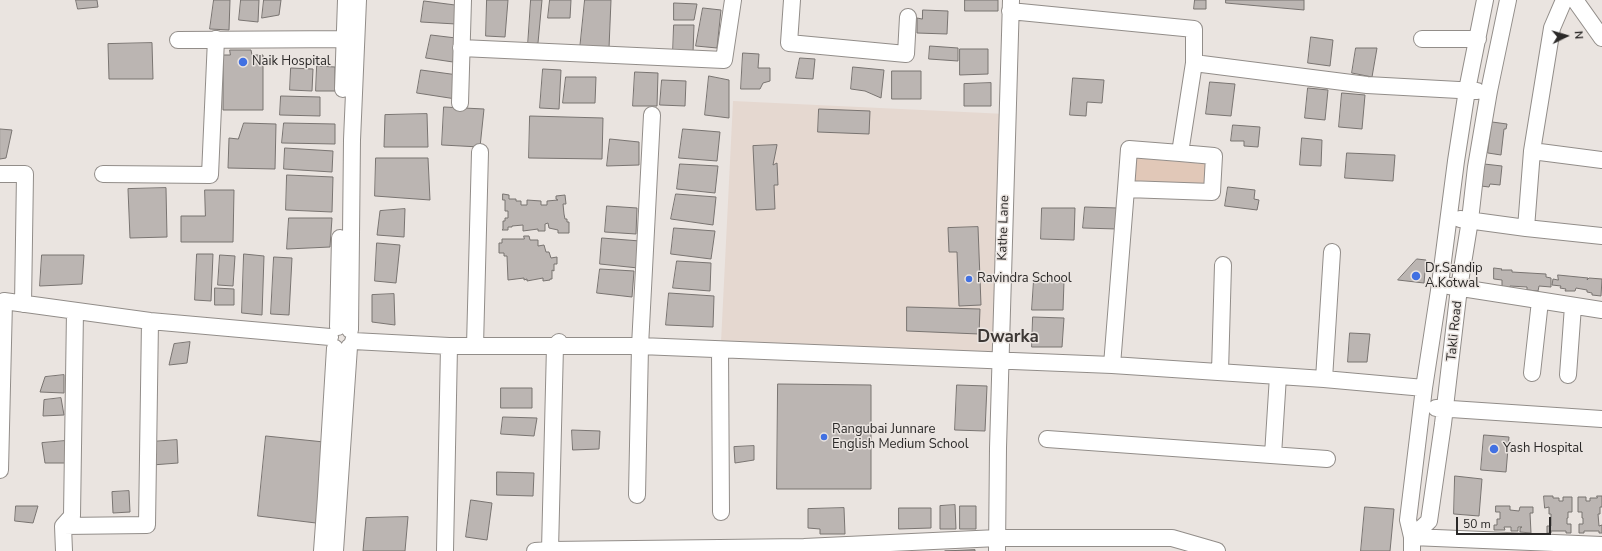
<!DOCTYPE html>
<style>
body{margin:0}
#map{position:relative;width:1602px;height:551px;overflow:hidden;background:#eae4e0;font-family:"Nunito Sans",sans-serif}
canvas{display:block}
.north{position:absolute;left:1546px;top:16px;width:40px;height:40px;-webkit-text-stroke:3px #eae4e0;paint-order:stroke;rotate:85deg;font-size:11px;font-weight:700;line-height:16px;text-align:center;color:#2b2928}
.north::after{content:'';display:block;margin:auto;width:14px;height:18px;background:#2b2928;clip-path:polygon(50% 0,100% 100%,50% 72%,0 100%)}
.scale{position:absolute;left:1456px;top:517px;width:95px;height:18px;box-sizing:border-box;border:2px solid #2b2928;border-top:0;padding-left:5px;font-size:12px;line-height:14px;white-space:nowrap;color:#2b2928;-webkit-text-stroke:3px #eae4e0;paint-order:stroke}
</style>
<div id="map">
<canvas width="1602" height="551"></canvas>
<div class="north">N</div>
<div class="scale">50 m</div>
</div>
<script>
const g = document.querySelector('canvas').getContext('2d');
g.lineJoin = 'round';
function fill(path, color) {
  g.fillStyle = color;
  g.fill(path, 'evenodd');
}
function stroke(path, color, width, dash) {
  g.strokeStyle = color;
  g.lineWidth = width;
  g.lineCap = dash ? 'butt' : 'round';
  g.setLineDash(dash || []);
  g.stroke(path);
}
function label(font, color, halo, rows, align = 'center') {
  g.font = font + ' "Nunito Sans",sans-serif';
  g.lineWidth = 3;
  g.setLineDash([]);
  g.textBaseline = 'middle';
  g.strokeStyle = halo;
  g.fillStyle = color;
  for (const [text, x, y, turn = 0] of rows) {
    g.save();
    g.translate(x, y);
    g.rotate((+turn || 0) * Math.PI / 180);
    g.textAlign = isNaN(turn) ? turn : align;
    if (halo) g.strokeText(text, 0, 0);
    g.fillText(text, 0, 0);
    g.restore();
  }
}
fill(new Path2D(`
 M733 101 1006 114 994 355 721 342Z`), '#e5d8d0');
fill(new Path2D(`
 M1136 158 1206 164 1205 186 1133 183Z`), '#e1c8b8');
const building = new Path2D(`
 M76 0H97L98 7 78 9Z
 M214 0H230L229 30 210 29Z
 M241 0H259L258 22 239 20Z
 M264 0H281L279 15 262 18Z
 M487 0H508L505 37 486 36Z
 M531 0H542L538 43 528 45Z
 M550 0H571L570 18H548Z
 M585 0H611L609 48 580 49Z
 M965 0H998V11H965Z
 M1195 0H1206V9H1194Z
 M1226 0H1304V10L1226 3Z
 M424 1 455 5 456 24 421 22Z
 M674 3 697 4 694 20H674Z
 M703 8 721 10 717 48 696 46Z
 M923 10 948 11 947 34 917 33V18L922 19Z
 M674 25H694L693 53H673Z
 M431 35 456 38 453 62 426 58Z
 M1311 37 1333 40 1330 66 1308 63Z
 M152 43 153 79H109L108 44Z
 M930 46 958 48V61L929 59Z
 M1356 48H1377L1372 77 1352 73Z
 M960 49H988V74L960 75Z
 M230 50H251L252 55H263V110H223V55H230Z
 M743 53 759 54 758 68H770V81L763 83 760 89H741Z
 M800 58 815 59 813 79 796 78Z
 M317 66 335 67V91H316Z
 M853 67 884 70 881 98 865 91 851 89Z
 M291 68 313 69 312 91 290 90Z
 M543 69 561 70 559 109 540 108Z
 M421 70 458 75 456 99 417 93Z
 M892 71H921V99H892Z
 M635 72 658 73 657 106H633Z
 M709 76 729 80V118L705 115Z
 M566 77H596L595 103H563Z
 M1073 78 1104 80 1102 103 1087 102 1086 116 1070 115Z
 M662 80 686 81 685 106 660 105Z
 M1210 82 1235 84 1231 116 1206 114Z
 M991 83V106H964V84Z
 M1308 88 1328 90 1325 120 1305 118Z
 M1342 93 1365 95 1362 129 1339 127Z
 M281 96 320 97V116L280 115Z
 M444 107 484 109 480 147 442 145Z
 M819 109 870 111 869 134 818 132Z
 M427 114 428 147H384L385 115Z
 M530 116 603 118 602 159 529 158Z
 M1492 122 1507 124 1506 129H1504L1501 155 1488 153Z
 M244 123 276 124 275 169 228 168 229 138 238 139Z
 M284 123 335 124V144L282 143Z
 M1233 125 1260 127 1258 147 1244 146V141H1231Z
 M0 129 12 130 6 158 0 159Z
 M683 129 720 132 717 161 679 158Z
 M1302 138 1322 140 1321 166 1300 165Z
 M610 139 639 142V165L607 166Z
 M777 145 773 165 777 163 778 185H774L775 209 756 210 753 146Z
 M285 148 333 151 332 172 284 169Z
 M1347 153 1395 155 1393 181 1345 178Z
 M376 158H428L430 200 375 196Z
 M680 164 718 166 715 193 677 189Z
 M1484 164 1502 166 1500 185 1490 184 1489 187 1481 186Z
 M287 175 333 177 332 212 286 210Z
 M1228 187 1255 190 1254 199 1259 200 1257 210 1225 206Z
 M166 188 167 237 130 238 128 189Z
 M205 190H234L233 242H181V216H205Z
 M503 194 509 195V199H516V201H521V205H527V200L541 201V205H547V201L558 200 556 199V196L565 195 566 204H563L564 214 565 219H567V222H569V233H558V230L549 228 548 223 545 224V231H538V229L523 231V225L512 226V227H508V230H502L503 229V221H505V218H508V211H505V200H503Z
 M676 194 716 197 713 225 671 219Z
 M607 206 637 208 636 234 605 232Z
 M1085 207 1118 208 1117 229 1083 228Z
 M1042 208H1075L1074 240 1041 239Z
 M405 209 404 237 377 235 380 211Z
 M289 218H332L330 247 287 249Z
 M978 227 981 305 959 306 957 252H949L948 228Z
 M674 228 715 231 711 259 671 254Z
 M524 236H529L530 240H538V246L544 245 546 252H549L551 258 557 257V264H554V271L552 270V279H550V280L543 281V278L527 281V279L524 280V278L508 280 507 256H504V253H499V243H502V239H524Z
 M602 238 640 241 638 268 600 264Z
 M377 243 400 245 396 283 375 281Z
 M197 254H213L211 301 195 300Z
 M244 254 264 256 262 315 242 313Z
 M42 255H84L82 284 40 286Z
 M220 255 235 256 233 286 218 285Z
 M274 257 292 258 289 315 271 314Z
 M1417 259 1426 260 1424 283 1398 280Z
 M677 261 711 263 710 291 673 288Z
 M1494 268 1502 269 1501 270H1512V272L1546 274V277L1551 278V287L1539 286 1538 291 1527 290V287L1510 286V289L1502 288V280L1494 279Z
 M600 269 634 271 632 297 597 293Z
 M1558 275 1588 278 1587 280 1589 278 1602 279 1601 296 1592 295V293L1587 292V290L1576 288 1575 291H1565L1566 289 1560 288 1561 286 1552 285 1553 279 1558 280Z
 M1034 280 1064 281 1063 310H1032Z
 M215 288 234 289V305H215Z
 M669 293 714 296 713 327 666 325Z
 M394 294 395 325 372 322V295Z
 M907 307 980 309 979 334 907 331Z
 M1033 317 1064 318 1062 347H1032Z
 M1350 333 1370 334 1367 362H1348Z
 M190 342 187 363 169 365 174 344Z
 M64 375V393L40 392 45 377Z
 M778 384 871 385V489H777Z
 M957 385 987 386 985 431 955 430Z
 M501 388H532V408H501Z
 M61 398 64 415 43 416 44 400Z
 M503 417 537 418 534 436 501 434Z
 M572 430 600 431 599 449 573 450Z
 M1484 435 1509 437 1506 472 1481 470Z
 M266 436 324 442 316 523 258 516Z
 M177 440 178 463 152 465 151 442Z
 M65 441 67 463H45L42 443Z
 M754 446V460L735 463 734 447Z
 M497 472 534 473 533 496 497 495Z
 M1455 476 1482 479 1479 516 1454 514Z
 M129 491 130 512 113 513 112 492Z
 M1544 496H1553V498H1559V501H1563V497H1572V512H1568V518H1567V524H1571V533H1566V531H1551V533H1547V526H1551V514H1549V507L1545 508Z
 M1597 496H1602V507H1600V514H1598L1599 526 1602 525V533H1599V531H1584V533H1579V524H1583V518H1582V512H1578V497H1586V501H1590V498H1597Z
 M471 500 492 503 487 540 466 537Z
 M955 505 956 529H940V506Z
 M16 506H38L33 523 15 521Z
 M960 506H976V529H960Z
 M1496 506H1510V510L1519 511 1520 507H1533V513H1530L1531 533 1520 532V528L1522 527H1518V531H1511V527H1504L1505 530H1494V525H1497V519H1500V512H1496Z
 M1365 507 1394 509 1390 551H1361Z
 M844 508 845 534H820V529L808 528V509Z
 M899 508H931V528L899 529Z
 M408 517 405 551H363L366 518Z
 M975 550V551H945Z`);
fill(building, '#bbb5b2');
stroke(building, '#797471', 1);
const minor = new Path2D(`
 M792 0 789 43 906 54 908 17
 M1564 0 1552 28 1532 151 1602 160
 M1575 0 1602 38
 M1010 11 1194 29V63L1367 85 1477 91
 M1422 39H1478
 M178 40 354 39
 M461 48 724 60 733 0
 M343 89 346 0
 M460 103 463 0
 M1180 153 1129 149 1126 189 1212 192 1214 156 1180 153 1194 63
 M0 174H25L23 304
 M103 174 210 175 216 39
 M1126 189 1112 365 1324 379 1424 388
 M1460 219 1526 228 1602 236
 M1526 228 1532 151
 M1449 286 1602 310
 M338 327 340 238
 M350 330 352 140 358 0
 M353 341 449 346H640L652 115
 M559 342 555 346 550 550 804 547 998 538H1172L1217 551
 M475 346 480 152
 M720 350 721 512
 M1220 372 1223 265
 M1532 373 1540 301
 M1568 375 1573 306
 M1324 379 1332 252
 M1436 408 1602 419
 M1047 439 1327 459
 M1273 455 1278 376
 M0 470 4 301 150 321 330 337
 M637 495 640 346 1112 365
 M63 526 147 525 150 321
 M1412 537 1429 521 1443 424 1459 288 1470 220 1476 167 1489 91 1508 0
 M1412 537 1602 545
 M64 551 63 526 72 516 75 311
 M322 551 326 496 335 348
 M335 551 349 347
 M445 551 449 346
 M535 551 550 550
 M997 551 998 448 1011 0
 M1412 551V537L1408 520 1424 388 1440 284 1456 161 1467 90 1485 0`);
stroke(minor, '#928d89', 18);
stroke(minor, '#fff', 16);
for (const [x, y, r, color] of [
 [243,62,5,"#4271e2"],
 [1416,276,5,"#4271e2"],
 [969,279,4,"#4271e2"],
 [824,437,4,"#4271e2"],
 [1494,449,5,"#4271e2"]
]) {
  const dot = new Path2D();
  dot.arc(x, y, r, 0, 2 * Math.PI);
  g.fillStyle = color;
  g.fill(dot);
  stroke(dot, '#eae4e0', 1.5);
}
label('13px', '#2b2928', '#eae4e0', [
 ["Naik Hospital",252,62],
 ["Dr.Sandip",1425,269],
 ["A.Kotwal",1425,284],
 ["Ravindra School",977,279],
 ["Rangubai Junnare",832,430],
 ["English Medium School",832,445],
 ["Yash Hospital",1503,449]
], 'left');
label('13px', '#2b2928', '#eae4e0', [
 ["Kathe Lane",1004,228,-88],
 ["Takli Road",1455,331,-84]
]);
label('bold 17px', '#3d3835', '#eae4e0', [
 ["Dwarka",1008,338]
]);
</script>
